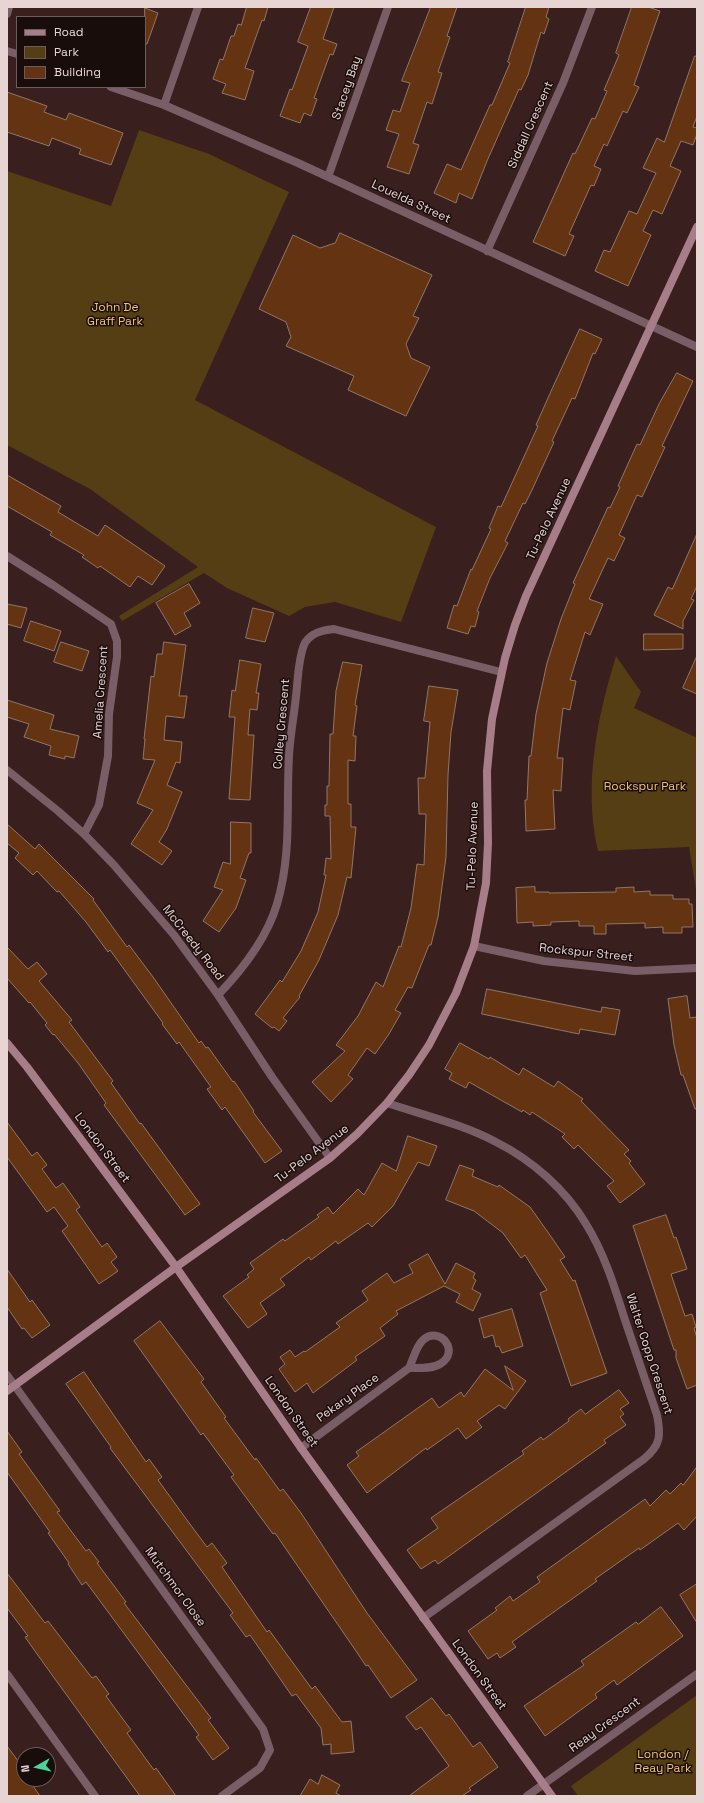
<!DOCTYPE html>
<style>
body{margin:0}
#map{position:relative;width:704px;height:1803px;overflow:hidden;background:#391f1d;font-family:"Space Grotesk",sans-serif}
canvas{display:block}
.frame{position:absolute;inset:0;border:8px solid #e7d5d3;pointer-events:none}
.legend{position:absolute;left:16px;top:16px;width:130px;height:72px;box-sizing:border-box;background:#190d0c;border:1px solid #6b5d5c;margin:0;padding:5px 7px;list-style:none;font-size:12px;color:#e7d5d3}
.legend li{display:flex;align-items:center;gap:8px;height:20px}
.legend b{width:20px;border:1px solid #6b5d5c}
.north{position:absolute;left:16px;top:1747px;width:40px;height:40px;box-sizing:border-box;background:#190d0c;border:1px solid #6b5d5c;border-radius:50%;rotate:262deg;font-size:11px;font-weight:700;line-height:16px;text-align:center;color:#e7d5d3}
.north::after{content:'';display:block;margin:auto;width:14px;height:18px;background:#4ad49c;clip-path:polygon(50% 0,100% 100%,50% 72%,0 100%)}
</style>
<div id="map">
<canvas width="704" height="1803"></canvas>
<div class="frame"></div>
<ul class="legend">
<li><b style="height:5px;background:#a77d8a"></b>Road</li>
<li><b style="height:11px;background:#553e13"></b>Park</li>
<li><b style="height:11px;background:#643412"></b>Building</li>
</ul>
<div class="north">N</div>
</div>
<script>
const g = document.querySelector('canvas').getContext('2d');
g.lineJoin = 'round';
function fill(path, color) {
  g.fillStyle = color;
  g.fill(path, 'evenodd');
}
function stroke(path, color, width, dash) {
  g.strokeStyle = color;
  g.lineWidth = width;
  g.lineCap = dash ? 'butt' : 'round';
  g.setLineDash(dash || []);
  g.stroke(path);
}
function label(font, color, halo, rows, align = 'center') {
  g.font = font + ' "Space Grotesk",sans-serif';
  g.lineWidth = 3;
  g.setLineDash([]);
  g.textBaseline = 'middle';
  g.strokeStyle = halo;
  g.fillStyle = color;
  for (const [text, x, y, turn = 0] of rows) {
    g.save();
    g.translate(x, y);
    g.rotate((+turn || 0) * Math.PI / 180);
    g.textAlign = isNaN(turn) ? turn : align;
    if (halo) g.strokeText(text, 0, 0);
    g.fillText(text, 0, 0);
    g.restore();
  }
}
fill(new Path2D(`
 M139 130 209 154 289 192 195 400 436 527 401 622 335 602 305 607 289 616 227 588 204 573 122 621 119 616 198 567 90 489 7 445V171L111 206Z
 M616 656 641 692 634 708 697 738V896L689 847 598 851C583 786 597 718 616 656Z
 M697 1695V1796H578L571 1786Z`), '#553e13');
const building = new Path2D(`
 M247 7H268L264 21 262 20 245 68 254 71 245 100 222 93 226 84 213 79 220 59 223 60 231 36H234L238 24 241 25Z
 M311 7H334L323 39 337 44 333 55 330 54 314 98 317 99 311 116 304 113 300 123 280 116 290 89 292 90 308 46 298 42Z
 M431 7H457L447 36 450 37 438 72 442 73 432 104 427 102 413 143 419 145 409 174 387 167 399 134 386 130 393 110 400 112 410 83 402 81Z
 M526 7H549L546 17 549 19 544 34 541 32 528 75 521 90 519 89 487 161 472 199 459 193 456 203 434 193 447 164 461 170 490 105H492L510 63 508 62Z
 M632 7H648L660 11 634 85 639 87 627 113 623 111 607 146 604 144 594 166 601 169 594 186 591 185 569 234 574 236 565 256 533 242 573 153 575 154 592 118 595 119 607 91 604 90 619 55 616 53Z
 M145 8 158 13 147 44H145Z
 M695 56H697V116L693 127 697 128V134L693 145 681 141 670 166 681 171 662 214 653 210 643 231 651 235 628 286 595 271 604 250 610 252 629 211 637 214 656 173 643 168 657 138 664 142Z
 M7 92 47 106 44 112 66 120 69 113 123 133 111 165 79 154 81 149 52 138 49 146 7 132Z
 M340 233 432 275 413 316 419 318 406 344 411 358 430 367 406 416 348 390 354 376 286 346 291 337 286 322 259 309 293 235 320 248 335 243Z
 M580 329 602 339 595 354 593 353 575 399 572 398 552 441 554 442 532 490 525 504 523 503 505 541 508 543 490 578 477 611 479 612 475 627 471 626 468 634 447 628 454 605 457 606 471 569 472 570 491 529 489 528 498 506 501 507 538 426 536 425 552 389Z
 M677 373 693 381 662 446 665 447 642 497 637 495 619 535 625 538 614 561 608 558 589 599 603 604 590 635 585 632 570 680 576 681 570 710 563 708 557 758H563L561 791 553 790 555 829 526 831 525 800H527L529 756H531L536 714 547 663 561 619 575 584 573 583 608 507 610 508 620 487 618 486 637 444 640 445 659 404Z
 M7 475 61 506 58 512 98 536 105 525 165 566 152 585 138 576 130 587 100 566 98 568 82 557 84 555 50 535 52 532 7 506Z
 M697 534V586L691 599 694 600 683 621V629L654 615 668 587 672 589Z
 M189 584 200 603 184 613 191 626 175 635 156 603Z
 M7 604 27 608 21 628 7 624Z
 M253 608 274 613 265 642 246 638Z
 M31 621 61 631 54 651 24 641Z
 M644 634H683V649L644 650Z
 M61 642 89 651 82 671 54 662Z
 M164 642 186 645 179 696H187L184 718 166 716 164 740 182 742 180 763 176 762 167 785 182 792 167 829 159 842 172 851 162 865 131 844 153 810 137 803 155 760 143 759 145 739H144L151 676 154 677 157 654H162Z
 M697 656V694L683 688Z
 M240 660 261 664 256 693H259L257 710 250 709 248 735H254L250 800 229 799 235 717H229L232 690 235 691Z
 M343 662 362 665 355 705 357 706 353 736H356L355 761 348 760V804H351V827H356L351 878 347 877 338 915 319 960 299 996 300 997 283 1018 287 1021 279 1031 274 1027 272 1028 255 1014 280 980 282 982 301 951 318 912 326 875H324L326 858 331 859 330 816H325V805H327V786H329L330 734H333L336 691Z
 M429 686 458 690 451 732 448 775 446 857 438 917 431 945H429L412 988 408 987 395 1010 401 1013 389 1034 375 1054 367 1048 348 1075 353 1079 331 1102 312 1082 345 1051 336 1045 358 1016 376 982 383 987 399 946 401 947 411 908 417 864 424 865 426 814H419L418 778H425L430 722 424 721Z
 M7 700 54 715 50 729 79 736 74 758 65 756V759L49 755 51 746 24 737 29 724 7 717Z
 M231 822 251 823V853H249L240 878 246 880 236 908 219 932 203 921 223 890 214 887 223 862 230 864Z
 M7 824 35 849 39 844 94 899 93 900 127 947 129 945 153 977 199 1043 201 1041 206 1048 208 1047 233 1082 234 1081 254 1111 253 1112 282 1151 265 1163 225 1107 222 1110 207 1089 211 1087 179 1042 177 1044 162 1024 163 1023 110 950 108 952 86 922 59 891 57 892 37 871 33 875 15 858 19 853 7 843Z
 M535 887V892H549V893L616 892V888L634 887V892L650 891V895H673V899H689V904H692L693 927H682V933H663V927L645 928V923L606 924V934H594V926H579V921L551 922V925L533 926V922L517 923 516 888Z
 M7 947 28 969 37 962 47 974 39 981 72 1020 69 1022 113 1081 111 1083 140 1124 141 1123 200 1204 185 1215 104 1105 106 1103 78 1063 54 1034 53 1035 45 1025 47 1023 30 1002 29 1003 7 978Z
 M487 989 601 1012 602 1007 620 1010 615 1035 580 1029 579 1034 482 1014Z
 M687 996 690 1018 697 1017V1109H695L683 1075H681L674 1045 668 999Z
 M460 1043 489 1059 490 1057 519 1075 523 1068 554 1087 558 1081 583 1099 581 1101 629 1150 624 1154 631 1161 629 1163 645 1184 620 1203 607 1186 614 1181 578 1145 574 1149 562 1137 565 1134 532 1112 530 1115 523 1110 522 1112 469 1082 466 1088 449 1079 452 1073 445 1069Z
 M7 1122 32 1156 37 1152 47 1165 42 1169 56 1188 63 1183 80 1207 76 1210 102 1247 107 1243 117 1257 111 1262 118 1271 99 1284 62 1231 68 1226 54 1207 47 1212 7 1157Z
 M408 1136 437 1146 429 1166 418 1162 393 1206 372 1227 368 1223 338 1244 336 1241 311 1260 309 1257 280 1279 285 1285 260 1303 267 1314 248 1328 223 1296 249 1277 247 1275 254 1269 250 1263 283 1239 285 1241 319 1217 317 1215 328 1207 333 1214 358 1189 364 1195 382 1163 396 1171Z
 M460 1165 474 1170 472 1176 498 1187 499 1185 530 1207 552 1238 565 1257 560 1260 573 1281 575 1280 607 1373 571 1386 540 1293 547 1290 525 1255 521 1258 503 1233 474 1211 446 1200Z
 M666 1215 674 1238 676 1237 687 1269 671 1274 685 1316 692 1314 696 1327 694 1328 697 1338V1385L687 1389 676 1358V1350H674L633 1226Z
 M428 1254 445 1284 456 1263 475 1273 473 1278 476 1280 472 1289 481 1294 473 1311 456 1302 460 1294 444 1286 396 1311 398 1314 380 1328 385 1336 355 1357 357 1360 313 1393 307 1383 295 1392 279 1369 285 1364 280 1357 290 1350 295 1357 304 1351 305 1352 340 1327 336 1323 368 1300 362 1291 387 1273 394 1283 413 1273 409 1265Z
 M7 1269 30 1302 32 1300 50 1325 32 1338 24 1328 22 1329 7 1307Z
 M512 1309 523 1346 502 1353 499 1346 496 1347 493 1335 484 1338 479 1319Z
 M160 1321 204 1379 201 1382 226 1417 224 1418 255 1460 256 1458 280 1491 283 1489 301 1513 367 1613 417 1680 391 1698 368 1665 366 1666 358 1654 275 1533 273 1534 231 1477 234 1475 203 1433 201 1435 134 1341Z
 M505 1366 526 1381 505 1409 499 1405 477 1421 482 1427 466 1439 458 1428 427 1450 426 1448 367 1493 347 1465 359 1456 356 1452 432 1398 439 1408 461 1392 464 1397 485 1369 513 1390Z
 M84 1372 146 1462 149 1459 162 1477 158 1480 184 1516 207 1547 212 1543 227 1563 222 1567 267 1632 269 1630 312 1689 315 1686 342 1722 351 1721 354 1752 331 1754V1744L323 1745 321 1728 296 1694 292 1696 250 1635 246 1637 230 1615 233 1613 110 1448 111 1447 66 1384Z
 M619 1390 629 1403 620 1409 624 1414 620 1417 626 1425 604 1440 606 1443 438 1564 435 1560 421 1569 407 1550 438 1528 431 1518 524 1454 522 1451 541 1437 543 1440 569 1421 568 1419 581 1409 585 1414Z
 M7 1431 22 1452 19 1454 60 1511 57 1512 86 1551 89 1549 99 1562 97 1563 126 1602 124 1603 211 1718 208 1720 229 1748 213 1760 196 1737 199 1735 86 1582 82 1585 68 1564 69 1563 48 1533 50 1532 7 1472Z
 M697 1467V1516L684 1530 678 1523 640 1550 639 1548 595 1579 597 1581 512 1642 516 1647 500 1658 497 1653 488 1659 468 1631 497 1610 495 1608 510 1596 513 1601 540 1582 537 1577 645 1499 650 1506 666 1490 670 1494 681 1483 683 1485Z
 M7 1573 45 1623 48 1621 92 1678 96 1676 109 1694 106 1696 131 1730 127 1733 154 1770 156 1768 176 1796H140L47 1668 25 1637 28 1636 7 1608Z
 M697 1584V1623L680 1595Z
 M661 1607 683 1636 617 1685 614 1680 595 1694 597 1698 545 1736 524 1706 584 1665 581 1661 612 1639 636 1622 638 1624Z
 M432 1698 446 1716 449 1714 473 1747 480 1742 498 1767 469 1788 471 1790 462 1796H409L449 1766 421 1727 416 1730 406 1717Z
 M7 1746 24 1769V1779H43L33 1786 40 1796H7Z
 M322 1775 340 1785 336 1793 341 1796H300L310 1779 318 1784Z`);
fill(building, '#643412');
stroke(building, '#917666', 1);
stroke(new Path2D(`
 M7 14 9 7
 M7 51 17 54
 M111 87 164 105 298 163 697 347
 M164 105 198 7
 M328 177 388 7
 M487 251 563 83 592 7
 M7 556 53 585 111 624 117 641V657L109 714 108 756 99 805 84 834
 M7 770 58 811 84 834 113 864 174 935 218 995 272 1077 330 1158
 M474 946 544 961 635 971 697 968
 M218 995C242 970 267 938 277 904 292 853 286 808 289 756 290 736 294 716 296 696 298 680 298 660 304 645 309 633 323 630 334 629L501 672
 M387 1103C423 1115 462 1124 496 1142 532 1160 566 1190 586 1224 604 1253 614 1285 624 1317 635 1349 646 1382 657 1415 661 1435 661 1445 644 1459L423 1618
 M7 1375 263 1729 270 1750 260 1768 222 1796
 M301 1448 409 1368C419 1368 432 1369 440 1364 461 1352 440 1325 423 1340 416 1346 413 1360 409 1368
 M7 1674 95 1796
 M527 1796 697 1674`), '#795e67', 8);
stroke(new Path2D(`
 M7 1043 27 1067 176 1267 301 1448 552 1796
 M7 1391 176 1267 330 1158 357 1134 387 1103 409 1075 429 1045 456 993 474 946 486 883 488 843 487 771 492 719 505 658 515 625 526 596 697 227`), '#a77d8a', 8);
label('12px', '#e7d5d3', '#190d0c', [
 ["Stacey Bay",347,88,-71],
 ["Siddall Crescent",531,125,-66],
 ["Louelda Street",411,202,25],
 ["Tu-Pelo Avenue",549,519,-65],
 ["Amelia Crescent",101,692,-86],
 ["Colley Crescent",282,724,-85],
 ["Tu-Pelo Avenue",473,846,-88],
 ["McCreedy Road",193,943,52],
 ["Rockspur Street",586,953,6],
 ["London Street",102,1148,53],
 ["Tu-Pelo Avenue",312,1154,-37],
 ["Walter Copp Crescent",649,1354,72],
 ["Pekary Place",348,1398,-36],
 ["London Street",291,1412,55],
 ["Mutchmor Close",175,1587,54],
 ["London Street",479,1675,54],
 ["Reay Crescent",605,1725,-36]
]);
label('12px', '#f2c373', '#190d0c', [
 ["John De",115,308],
 ["Graff Park",115,322],
 ["Rockspur Park",645,787],
 ["London /",663,1755],
 ["Reay Park",663,1769]
]);
</script>
